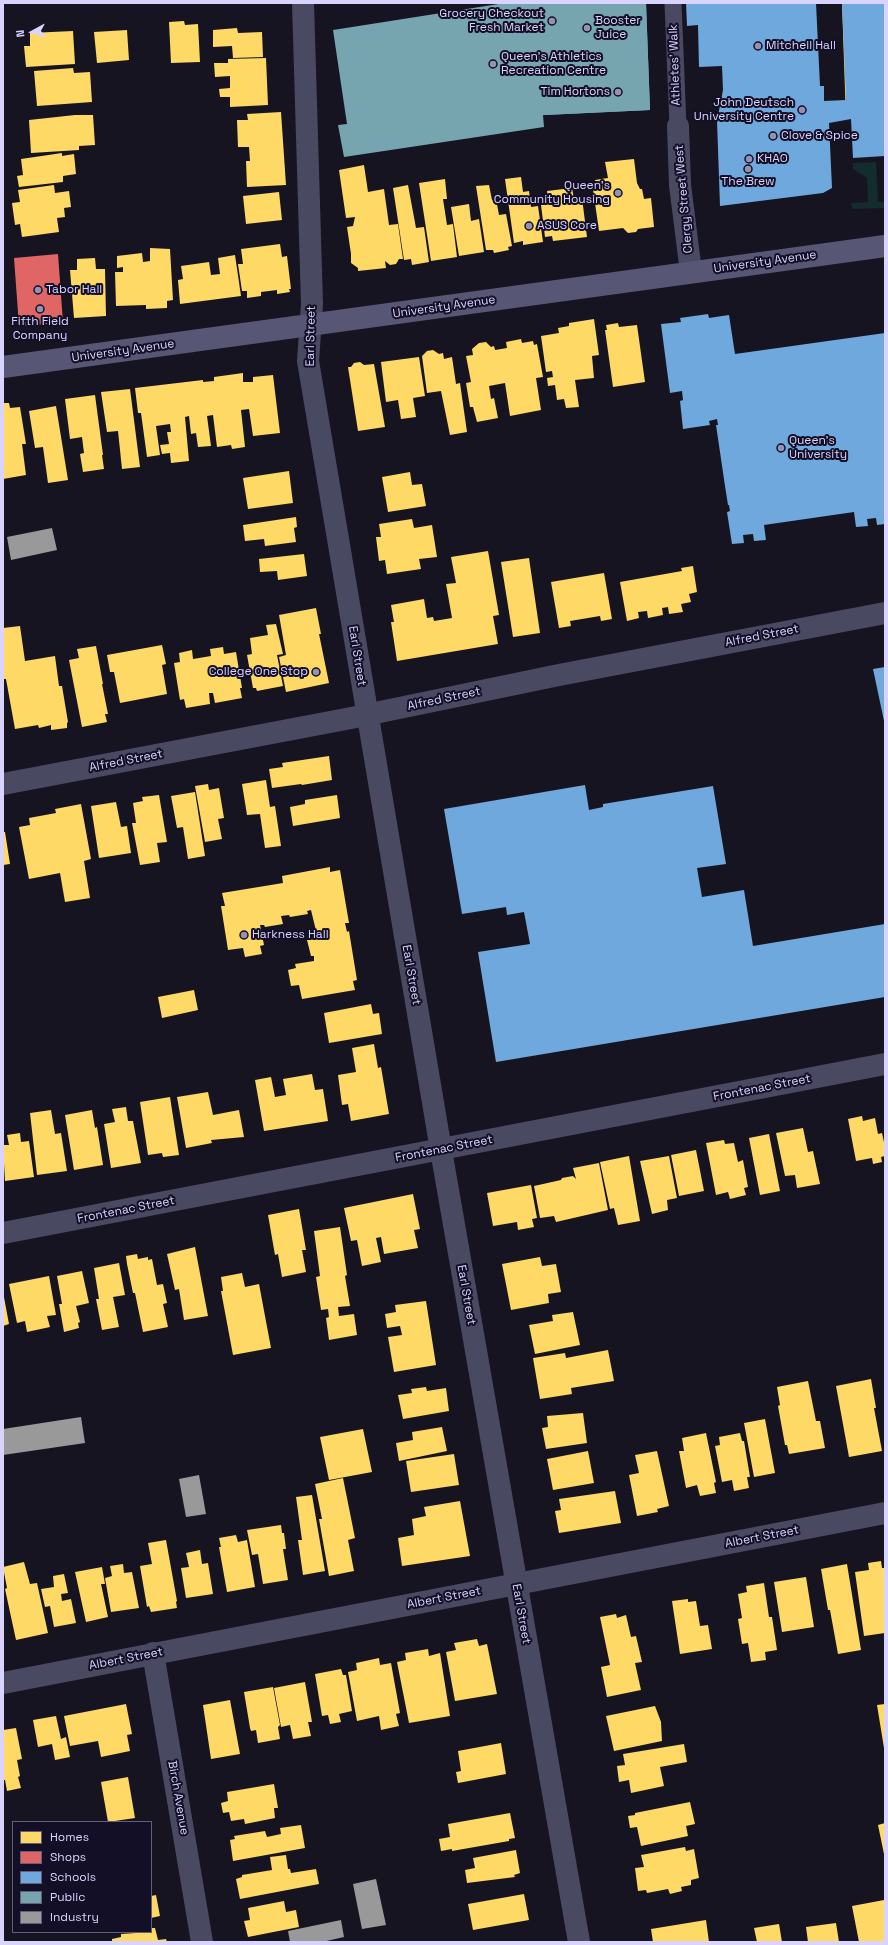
<!DOCTYPE html>
<meta charset="utf-8">
<style>
body{margin:0}
#map{position:relative;width:888px;height:1945px;overflow:hidden;background:#161421;font-family:"Space Grotesk",sans-serif}
canvas{display:block}
.frame{position:absolute;inset:0;border:4px solid #d9d4ff;pointer-events:none}
.legend{position:absolute;left:12px;top:1821px;width:140px;height:112px;box-sizing:border-box;background:#130f26;border:1px solid #625e7d;margin:0;padding:5px 7px;list-style:none;font-size:12px;color:#d9d4ff}
.legend li{display:flex;align-items:center;gap:8px;height:20px}
.legend b{width:20px;border:1px solid #625e7d}
.north{position:absolute;left:12px;top:12px;width:40px;height:40px;-webkit-text-stroke:3px #130f26;paint-order:stroke;rotate:263deg;font-size:11px;font-weight:700;line-height:16px;text-align:center;color:#d9d4ff}
.north::after{content:'';display:block;margin:auto;width:14px;height:18px;background:#d9d4ff;clip-path:polygon(50% 0,100% 100%,50% 72%,0 100%)}
</style>
<div id="map">
<canvas width="888" height="1945"></canvas>
<div class="frame"></div>
<ul class="legend">
<li><b style="height:11px;background:#ffd966"></b>Homes</li>
<li><b style="height:11px;background:#e06666"></b>Shops</li>
<li><b style="height:11px;background:#6fa8dc"></b>Schools</li>
<li><b style="height:11px;background:#76a5af"></b>Public</li>
<li><b style="height:11px;background:#999"></b>Industry</li>
</ul>
<div class="north">N</div>
</div>
<script>
const g = document.querySelector('canvas').getContext('2d');
g.lineJoin = 'round';
function fill(path, color) {
  g.fillStyle = color;
  g.fill(path, 'evenodd');
}
function stroke(path, color, width, dash) {
  g.strokeStyle = color;
  g.lineWidth = width;
  g.lineCap = dash ? 'butt' : 'round';
  g.setLineDash(dash || []);
  g.stroke(path);
}
function label(font, color, halo, rows, align = 'center') {
  g.font = font + ' "Space Grotesk",sans-serif';
  g.lineWidth = 4;
  g.setLineDash([]);
  g.textBaseline = 'middle';
  g.strokeStyle = halo;
  g.fillStyle = color;
  for (const [text, x, y, turn = 0] of rows) {
    g.save();
    g.translate(x, y);
    g.rotate((+turn || 0) * Math.PI / 180);
    g.textAlign = isNaN(turn) ? turn : align;
    if (halo) g.strokeText(text, 0, 0);
    g.fillText(text, 0, 0);
    g.restore();
  }
}
fill(new Path2D(`
 M876 162 878 202H885V208L852 209 851 203 868 202 867 178 853 169V163Z`), '#132c2d');
fill(new Path2D(`
 M842 3H885V118L846 119Z
 M184 21 185 25 198 24 200 62 171 63 169 22Z
 M237 28 238 33 262 32 263 57 233 58 232 46 213 47V30Z
 M127 30 129 60 97 63 94 32Z
 M73 31 75 64 26 67 24 46H30V33Z
 M266 58 268 105 230 107V97H220L219 89 230 88V76L215 77 214 63H228V59Z
 M73 68 74 73 90 72 92 102 37 106 34 71Z
 M281 112 286 185 247 187 246 161H250L249 147H238L237 120H248L247 114Z
 M75 115H93L95 145 79 146V150L31 153 29 120Z
 M62 153V156L74 154 76 174 63 176V182L19 187 17 176 23 175 21 159Z
 M634 159 637 183 640 189H642L644 199 651 198 654 227 638 229 636 232 628 233 623 228 599 231 593 189 596 188 595 180 608 178 605 162Z
 M364 165 368 192 384 189 389 225 398 224 403 259H399L396 264 390 265 385 261 386 268 358 271V268L351 263V254L347 227 353 226 355 217 346 218 339 170Z
 M521 177 523 192 529 191 531 207 538 206 543 242 523 245V241L514 243 505 179Z
 M445 179 447 199H443L447 225 453 224 457 257 431 261 419 183Z
 M54 185 55 193 69 191 71 207 64 208 65 217 57 218 59 232 22 237 20 224 15 225 12 203 20 202 18 190Z
 M408 185 416 228 424 227 429 262 412 265 411 259 404 260 393 188Z
 M489 185 492 200 496 199 499 215 506 214 512 246 508 247 509 250 494 253 493 250H486L476 186Z
 M572 188 574 199 582 198 587 237 553 241 552 236 545 237 541 205 549 204 547 191Z
 M279 192 282 220 246 224 243 196Z
 M469 204 471 221 479 219 484 252 459 256 451 207Z
 M280 244 282 257 287 256 291 289H289L290 292 277 294V290L261 292V296L247 298V291H242L238 264H243L241 249Z
 M150 248 170 249 173 300 167 301V308L146 309V305L116 306 115 272H123V267L117 268V256L142 253 143 262 150 261Z
 M235 255 241 296 180 304 178 280 183 279 181 266 209 262 211 275 220 274 218 258Z
 M95 258 96 269H105L106 316 74 318 70 270H77V259Z
 M594 319 599 355 592 356 594 378 575 380 579 407 566 408 564 399 557 400 555 385 548 386 547 378 553 377 552 371 546 372 541 336 559 333 558 328 569 326V323Z
 M618 323 619 327 637 325 645 382 613 387 605 330H607L606 325Z
 M521 339 522 343 533 341 534 345 537 344 543 377 536 378 541 410 510 416 505 383 489 386 491 399 494 398 498 418 477 422 473 407H470L466 383 471 382 466 356 473 355 472 349 479 343 486 342 491 347 494 346 495 350 507 348 506 342Z
 M433 350 439 354 443 353 444 359 452 357 456 384 460 383 467 432 450 435 441 391 427 393 422 356 427 351Z
 M419 357 425 396 413 398 416 417 401 419 398 400 386 402 381 362Z
 M360 362 364 365 374 364 385 427 358 431 348 367H351L354 363Z
 M243 373V382H253V377L273 375 280 433 253 436 249 409 241 410 245 447 232 449 231 445 217 447 213 415 207 416 211 446 198 447 196 433 191 434 189 416 185 417 189 461 171 463 170 453 162 454 160 445 169 444 167 432H171L170 424 156 426 160 455 147 457 141 413H138L135 388 203 380V382L214 381V377Z
 M130 389 140 467 122 469 118 431 107 432 101 392Z
 M95 395 103 455H102L104 469 83 472 80 454 84 453 82 437 70 439 65 399Z
 M3 403H9L10 408 20 407 26 444H22L26 475 3 479Z
 M56 406 68 480 48 483 43 447 35 448 29 411Z
 M289 471 293 503 248 509 243 478Z
 M410 472 412 485 422 484 426 506 388 512 382 477Z
 M296 517 297 527 294 528 296 542 265 546 264 539 245 541 243 525Z
 M412 519 414 528 432 525 437 557 419 559 421 569 387 574 385 560 379 561 376 537H381L379 524Z
 M488 551 499 615 493 616 498 644 397 661 391 622H394L391 605 424 599 427 618 433 617 434 621 452 618 446 584 456 583 451 557Z
 M304 554 307 576 278 580 277 571 260 572 259 559Z
 M529 558 540 633 513 637 501 562Z
 M693 566 697 592 689 594 691 602 681 604 683 612 669 614 668 607 662 608 663 615 648 618 647 611 638 612 639 618 627 621 620 582 682 571 681 568Z
 M604 573 612 619 601 621 600 616 570 621 571 626 559 628 551 582Z
 M316 608 321 634H319L329 683 286 692 279 657 286 655 279 615Z
 M276 624 283 654 277 655 283 686 257 691 256 688H253L247 655 252 654 250 638 268 635 266 625Z
 M20 626 25 661 55 656 59 686H62L68 722 67 723V728L51 730V725L39 728 38 725 15 729 6 679H3V628Z
 M162 645 166 664 162 665 167 694 120 703 114 672H110L107 655Z
 M96 646 103 684H102L108 714H105L107 722 82 727 69 660 79 658 77 649Z
 M223 647 224 654 236 652 242 688H240L242 698 215 703 213 693H209L210 704 186 708 184 699 180 700 174 663 180 662 179 653 192 650 193 659 211 656 210 649Z
 M329 756 332 780 302 785 301 784 272 788 269 769 283 767 282 763Z
 M266 780 270 807 275 806 281 846 265 848 260 814 247 815 242 784Z
 M208 784 209 790 219 788 224 818 218 819 222 839 205 842 195 786Z
 M195 792 205 856 188 859 183 827 177 828 171 796Z
 M159 795 167 842 157 843 160 862 140 865 132 823H136L133 803 143 801 142 797Z
 M337 795 340 818 293 826 290 807 305 804V800Z
 M116 802 121 827 127 826 131 853 99 858 91 806Z
 M81 804 91 859 84 861 90 898 65 902 60 873 29 879 19 827 30 825 29 818 56 813 55 809Z
 M3 832H5L10 864 3 865Z
 M330 867V872L340 870 349 923H345L347 932 349 931 357 980 353 981 355 990 302 999 299 985 291 986 288 970 296 968 295 964 314 961V956H311L307 940 318 939 311 910 307 911 308 914 290 917 289 915 281 916 283 924 265 927 264 925H260L264 945 260 946 262 954 245 957 243 948 228 950 221 906H225L222 893 283 883 282 876Z
 M194 990 198 1010 162 1018 158 997Z
 M371 1004 373 1014 379 1013 382 1034 329 1043 324 1013Z
 M374 1044 378 1068 381 1067 389 1114 351 1121 348 1104 342 1105 338 1075 356 1072 352 1048Z
 M312 1074 315 1090 323 1089 328 1121 264 1131 255 1080 271 1077 275 1097 286 1095 283 1079Z
 M208 1092 213 1115 239 1110 244 1137 211 1140 212 1143 186 1148 177 1097Z
 M170 1097 179 1155 163 1157 162 1153 148 1155 140 1102Z
 M126 1107 128 1121H133L141 1163 111 1168 104 1124 115 1122 112 1109Z
 M51 1110 55 1134 61 1133 67 1171 37 1175 30 1113Z
 M92 1110 95 1128 97 1127 103 1165 74 1170 65 1115Z
 M862 1116 863 1121 875 1118 878 1134 882 1133 885 1147V1156L881 1157 882 1162 873 1164 872 1158 856 1161 848 1119Z
 M803 1128 808 1152 813 1151 820 1184 797 1188 795 1175 785 1176 776 1133Z
 M20 1133 21 1142 29 1141 34 1177 5 1181 3 1145H9L7 1135Z
 M769 1134 780 1191 760 1195 749 1138Z
 M724 1140 725 1144 734 1143 738 1162 743 1160 748 1187 744 1188 746 1195 730 1199 728 1192 716 1195 706 1143Z
 M696 1150 704 1191 679 1196 671 1155Z
 M629 1156 640 1221 618 1225 614 1208 610 1209 600 1162Z
 M669 1156 677 1198 667 1200 668 1210 652 1214 640 1161Z
 M599 1163 608 1210 556 1222 554 1216 540 1218 534 1186 561 1180 562 1178 573 1176 576 1179 573 1168Z
 M531 1185 537 1218 532 1219 534 1227 518 1230 517 1222 493 1226 487 1193Z
 M413 1194 420 1229 414 1230 418 1248 384 1254 381 1237 376 1238 381 1262 362 1266 357 1240 351 1241 344 1208Z
 M299 1209 306 1250H302L306 1272 282 1277 278 1254 275 1255 268 1215Z
 M340 1227 347 1275 345 1276 350 1306 338 1307 339 1316 354 1314 357 1335 329 1340 326 1318 329 1317 328 1309 321 1310 316 1277 320 1276 314 1231Z
 M195 1247 208 1316 184 1320 179 1289 175 1290 167 1254Z
 M137 1254 138 1259 148 1257V1260L152 1259 157 1285 163 1284 167 1303 163 1304 168 1327 143 1332 135 1293H133L127 1264 126 1256Z
 M540 1257 542 1266 556 1264 561 1292 548 1294 549 1303 511 1310 502 1264Z
 M119 1263 125 1295 113 1297 119 1327 102 1330 96 1299H99L94 1268Z
 M82 1271 89 1303 76 1306 80 1322 78 1323 79 1328 64 1332 59 1304H62L57 1276Z
 M242 1273 245 1287 259 1284 271 1348 233 1355 221 1291H223L221 1277Z
 M49 1276 56 1315 47 1316 50 1327 27 1332 25 1321 17 1323 9 1284Z
 M3 1292 9 1324 3 1326Z
 M426 1301 436 1365 394 1372 388 1337 402 1335 400 1326 387 1328 385 1314 396 1312 395 1305Z
 M573 1312 580 1345 535 1354 529 1325 553 1321 552 1315Z
 M608 1350 614 1381 571 1388 572 1394 540 1399 533 1358 565 1353 566 1358Z
 M871 1379 876 1408H874L882 1451 849 1457 836 1386Z
 M808 1381 816 1421H820L825 1448 789 1454 787 1445H785L778 1406 780 1405 777 1387Z
 M426 1387 427 1391 446 1388 449 1411 403 1419 398 1395 412 1393 411 1389Z
 M583 1413 587 1443 546 1449 542 1428 548 1427 547 1416Z
 M765 1419 775 1473 754 1477 744 1423Z
 M442 1427 447 1451 399 1461 396 1443 413 1440 412 1432Z
 M363 1429 372 1472 329 1480 320 1437Z
 M706 1433 716 1482 714 1483 716 1493 700 1496 697 1485 686 1488 679 1451H684L682 1438Z
 M740 1433 742 1441H744L750 1477H747L749 1488 734 1491 732 1480 722 1482 715 1446 720 1445 719 1437Z
 M588 1451 594 1483 553 1490 547 1459Z
 M657 1451 669 1506 657 1509 658 1512 637 1516 629 1475 639 1473 635 1455Z
 M454 1454 459 1485 411 1492 406 1461Z
 M343 1478 355 1538 348 1540 354 1571 329 1576 319 1519H322L315 1484Z
 M615 1491 621 1523 559 1533 555 1511 561 1510 559 1499Z
 M312 1495 325 1571 303 1575 298 1540H302L296 1497Z
 M460 1501 470 1556 402 1566 398 1538 414 1535 412 1519 426 1516 424 1507Z
 M281 1525 282 1533H284L286 1549H283L288 1580 263 1584 258 1554 252 1555 247 1530Z
 M236 1535 238 1542 247 1540 255 1587 227 1592 219 1547H221L219 1538Z
 M166 1540 177 1601 176 1602 177 1608 151 1612 149 1606 147 1607 140 1566 152 1564 148 1543Z
 M200 1550 202 1564 208 1563 213 1594 186 1598 181 1568 189 1567 186 1553Z
 M881 1561 882 1568H885V1633L864 1636 855 1572 869 1570 868 1563Z
 M24 1562 30 1584 37 1583 48 1633 16 1640 5 1589 7 1588 3 1567Z
 M123 1564 124 1573 132 1572 139 1608 111 1612 105 1578 112 1576 110 1566Z
 M847 1564 861 1650 838 1654 830 1610H828L821 1569Z
 M102 1567 105 1584H101L108 1617 86 1622 75 1572Z
 M64 1574 68 1593 61 1594 62 1601 71 1599 76 1623 54 1627 50 1606 45 1607 41 1589 54 1587 53 1576Z
 M806 1577 814 1627 782 1632 774 1582Z
 M764 1583 769 1617H772L777 1650 765 1652 766 1660 751 1662 748 1643 742 1644 738 1619 742 1618 738 1594 747 1592 746 1586Z
 M688 1599V1602L696 1601 700 1626 708 1625 712 1649 680 1654 672 1601Z
 M616 1614 617 1618 626 1615 631 1637 636 1636 642 1662 635 1663 641 1690 607 1697 601 1667 610 1665 600 1617Z
 M477 1639 479 1646 487 1644 497 1694 455 1701 446 1652 456 1650 454 1643Z
 M428 1649 429 1656 440 1653 450 1716 409 1723 397 1662 406 1660 405 1653Z
 M379 1658 380 1665 391 1663 400 1713 396 1714 399 1726 381 1730 379 1716 357 1721 348 1672 357 1670 356 1663Z
 M341 1669 343 1675H346L352 1711 339 1714 341 1722 330 1724 328 1715 322 1716 315 1674Z
 M305 1682 312 1722H308L311 1736 293 1739 290 1725 281 1727 274 1688Z
 M273 1687 280 1725 278 1727 280 1739 258 1743 256 1730 251 1731 250 1728 244 1692Z
 M230 1700 240 1754 211 1759 203 1705Z
 M126 1704 132 1734 127 1735 130 1751 101 1757 98 1741 70 1746 64 1716Z
 M885 1704V1748H884L877 1705Z
 M655 1706 661 1722 662 1741 614 1751 606 1716Z
 M56 1716 61 1739 66 1737 70 1757 55 1760 52 1744 38 1747 33 1720Z
 M16 1728 22 1759 17 1760 20 1776 18 1777 21 1788 7 1791 5 1780H3V1730Z
 M501 1743 506 1774 458 1783 456 1772 461 1771 458 1751Z
 M684 1744 687 1762 660 1767 664 1786 631 1793 629 1780 619 1782 617 1766 625 1765 623 1754Z
 M128 1777 135 1818 108 1822 101 1782Z
 M274 1784 278 1808H274L275 1818 245 1824 244 1819 231 1821 229 1812 223 1813 221 1803 228 1801 227 1792Z
 M690 1802 695 1824 686 1826 688 1836 641 1846 637 1827 630 1828 628 1816 635 1815V1813Z
 M510 1813 515 1838 509 1839V1841L452 1851V1849L441 1851 439 1839 450 1837 448 1824Z
 M885 1823V1854H884L878 1825Z
 M301 1825 305 1848 233 1861 230 1840 235 1839 234 1836 265 1831 267 1837 281 1834 280 1828Z
 M685 1847 686 1851 694 1849 699 1878 691 1880V1885L681 1887 682 1891 670 1894 668 1889 647 1893 646 1890 638 1891 635 1868 644 1867 641 1855Z
 M516 1850 520 1873 514 1875 515 1877 467 1883 465 1870 475 1868 473 1858Z
 M286 1855 288 1869H290L291 1873 316 1869 319 1884 240 1899 236 1879 242 1877V1875L272 1870 270 1857Z
 M524 1894 529 1920 473 1930 468 1904Z
 M156 1895 160 1916 151 1918V1896Z
 M884 1900 885 1942H859L852 1906Z
 M284 1901 286 1912 296 1910 299 1927 248 1937 244 1921 250 1920 248 1908Z
 M706 1920 709 1942H653L651 1929Z
 M836 1923 839 1942H808L806 1927Z
 M779 1924 782 1942H757L754 1928Z
 M151 1928H155L158 1940 166 1939 167 1942H112V1939L121 1937V1934L151 1932Z`), '#ffd966');
fill(new Path2D(`
 M58 254 63 323 19 326 14 258Z`), '#e06666');
fill(new Path2D(`
 M511 3H646L650 110 525 116Z
 M686 3H816L820 86H824V101L846 100 842 3H885V156L853 158 851 119 829 123 832 188 823 193 720 206 717 121 723 90 722 66 699 67 698 25 687 26Z
 M708 314 709 318 729 315 735 354 885 333V524L877 525 876 518 867 519 868 526 856 527 854 512 764 525 766 540 754 541 753 534 743 535 744 543 732 544 727 512 730 511 729 505H728L725 486 716 425H718L717 419 709 421 710 425 683 429 680 401 683 400 682 391 670 393 661 324 681 322 680 318Z
 M885 667V721H884L873 669Z
 M585 785 589 810 603 807V804L713 786 726 864 697 868 702 897 744 890 753 946 885 924V997L496 1062 478 952 530 944 524 912 507 915 506 907 462 914 444 809Z`), '#6fa8dc');
fill(new Path2D(`
 M505 3H646L650 110 543 115 544 127 344 157 338 125 347 124 333 30Z`), '#76a5af');
fill(new Path2D(`
 M52 528 57 550 11 560 7 537Z
 M81 1417 85 1443 3 1455V1429Z
 M199 1475 206 1514 186 1517 179 1479Z
 M376 1879 386 1925 362 1929 353 1884Z
 M341 1920 344 1937 322 1942H290L288 1931Z`), '#999');
stroke(new Path2D(`
 M673 3 678 126`), '#4a4962', 17);
stroke(new Path2D(`
 M303 3 312 304 308 361 441 1150 579 1942
 M678 126 680 185 691 272
 M3 1233 885 1064
 M153 1653 202 1942`), '#4a4962', 22);
stroke(new Path2D(`
 M3 784 346 719 559 675 885 613
 M3 1683 885 1513`), '#4a4962', 22);
stroke(new Path2D(`
 M3 367 885 246`), '#575674', 22);
for (const [x, y, r, color] of [
 [552,21,4,"#9591b1"],
 [587,28,4,"#9591b1"],
 [758,46,4,"#9591b1"],
 [493,64,4,"#9591b1"],
 [618,92,4,"#9591b1"],
 [802,110,4,"#9591b1"],
 [773,136,4,"#9591b1"],
 [749,159,4,"#9591b1"],
 [748,169,4,"#9591b1"],
 [618,193,4,"#9591b1"],
 [529,226,4,"#9591b1"],
 [38,290,4,"#9591b1"],
 [40,309,4,"#9591b1"],
 [781,448,4,"#9591b1"],
 [316,672,4,"#9591b1"],
 [244,935,4,"#9591b1"]
]) {
  const dot = new Path2D();
  dot.arc(x, y, r, 0, 2 * Math.PI);
  g.fillStyle = color;
  g.fill(dot);
  stroke(dot, '#130f26', 1.5);
}
label('12px', '#d9d4ff', '#130f26', [
 ["Grocery Checkout",544,14,"right"],
 ["Fresh Market",544,28,"right"],
 ["Booster",595,21],
 ["Juice",595,35],
 ["Mitchell Hall",766,46],
 ["Queen's Athletics",501,57],
 ["Recreation Centre",501,71],
 ["Tim Hortons",610,92,"right"],
 ["John Deutsch",794,103,"right"],
 ["University Centre",794,117,"right"],
 ["Clove & Spice",781,136],
 ["KHAO",757,159],
 ["The Brew",748,182,"center"],
 ["Queen's",610,186,"right"],
 ["Community Housing",610,200,"right"],
 ["ASUS Core",537,226],
 ["Tabor Hall",46,290],
 ["Fifth Field",40,322,"center"],
 ["Company",40,336,"center"],
 ["Queen's",789,441],
 ["University",789,455],
 ["College One Stop",308,672,"right"],
 ["Harkness Hall",252,935]
], 'left');
label('12px', '#d9d4ff', '#130f26', [
 ["Athletes’ Walk",675,65,-92],
 ["Clergy Street West",684,199,-95],
 ["University Avenue",765,262,-8],
 ["University Avenue",444,307,-8],
 ["Earl Street",311,336,-89],
 ["University Avenue",123,351,-8],
 ["Alfred Street",762,636,-11],
 ["Earl Street",357,656,81],
 ["Alfred Street",444,699,-12],
 ["Alfred Street",126,761,-11],
 ["Earl Street",411,975,80],
 ["Frontenac Street",762,1088,-11],
 ["Frontenac Street",444,1149,-11],
 ["Frontenac Street",126,1210,-11],
 ["Earl Street",466,1295,80],
 ["Albert Street",762,1537,-11],
 ["Albert Street",444,1598,-11],
 ["Earl Street",521,1614,80],
 ["Albert Street",126,1659,-11],
 ["Birch Avenue",178,1798,80]
]);
</script>
